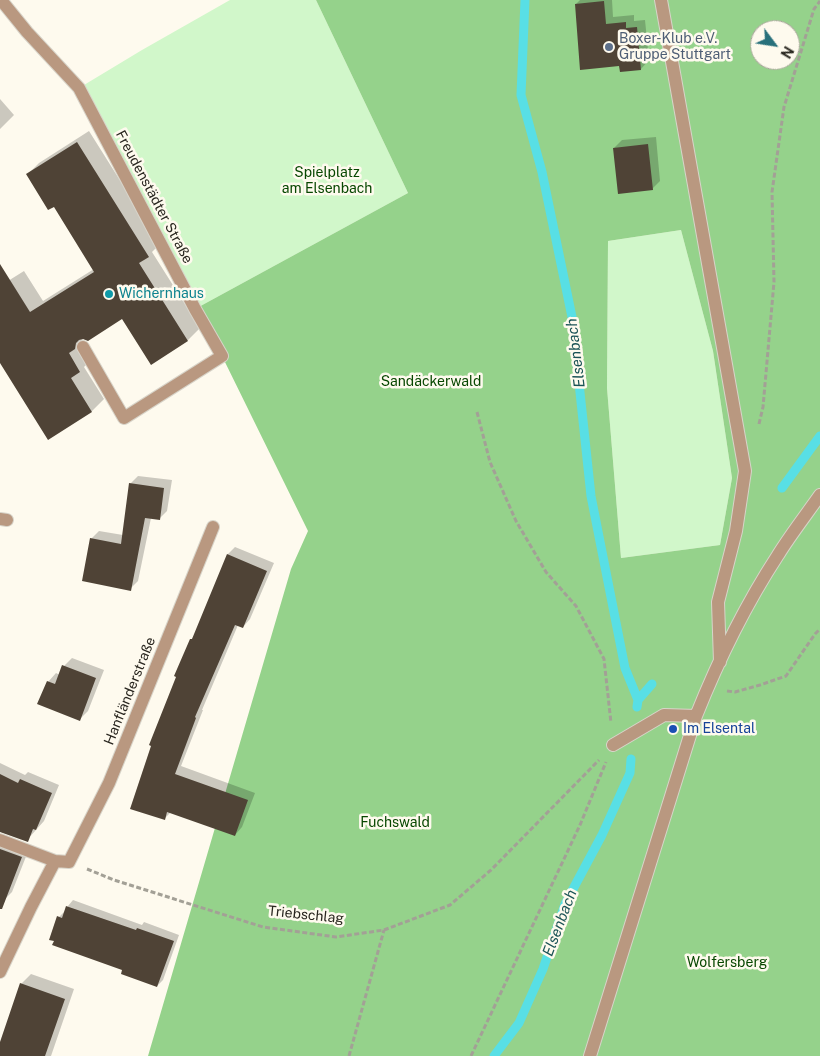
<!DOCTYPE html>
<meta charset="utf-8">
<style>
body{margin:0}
#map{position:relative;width:820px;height:1056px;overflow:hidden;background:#fefaee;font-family:"Public Sans",sans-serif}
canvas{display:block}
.north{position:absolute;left:750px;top:20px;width:50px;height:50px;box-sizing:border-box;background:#fefaee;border:1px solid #a9a59b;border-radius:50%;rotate:121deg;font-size:14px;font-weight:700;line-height:20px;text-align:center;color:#29261f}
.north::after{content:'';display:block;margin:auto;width:18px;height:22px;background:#28707b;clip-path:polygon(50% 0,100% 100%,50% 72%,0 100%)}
</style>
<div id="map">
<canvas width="820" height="1056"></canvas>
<div class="north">N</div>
</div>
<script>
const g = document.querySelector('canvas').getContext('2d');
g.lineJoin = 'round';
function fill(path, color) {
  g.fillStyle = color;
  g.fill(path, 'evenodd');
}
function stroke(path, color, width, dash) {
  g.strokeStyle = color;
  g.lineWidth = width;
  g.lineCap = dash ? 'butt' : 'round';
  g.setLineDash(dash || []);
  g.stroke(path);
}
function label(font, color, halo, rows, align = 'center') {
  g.font = font + ' "Public Sans",sans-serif';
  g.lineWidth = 5;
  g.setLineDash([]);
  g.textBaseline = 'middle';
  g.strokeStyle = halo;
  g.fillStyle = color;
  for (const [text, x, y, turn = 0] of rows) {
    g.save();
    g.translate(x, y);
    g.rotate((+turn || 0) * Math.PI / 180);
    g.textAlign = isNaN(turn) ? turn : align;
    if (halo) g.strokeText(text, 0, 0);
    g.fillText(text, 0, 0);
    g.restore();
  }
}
fill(new Path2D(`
 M230 0H316L408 193 195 309 79 88 142 50Z
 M681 230 713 351 732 478 720 545 621 558 607 388 608 241Z`), '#d1f7ca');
fill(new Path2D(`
 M316 0H820V1056H148L291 569 308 531 222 356 195 309 408 193ZM760 30H790V60H760ZM681 230 713 351 732 478 720 545 621 558 607 388 608 241Z`), '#95d28b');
fill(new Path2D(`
 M580 0H612L613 17 634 15V21L645 20 649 60 641 69 620 65 576 4Z
 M0 99 14 115 0 129Z
 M89 131 160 244 152 252 200 328 188 340 152 363 123 318 84 338 81 341 92 359 84 367 104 399 92 411 49 438 0 361V286L24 271 43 301 94 269 54 205 27 175 39 163Z
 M656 137 660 181 652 189 614 148 622 140Z
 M138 476 172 480 167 511 159 519 151 518 138 581 130 589 91 539 99 531 123 535 130 484Z
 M235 547 274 563 250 619 243 627 238 625 202 710H203L181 766 255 793 242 827 235 835 171 812 164 819 191 640 194 636 228 554Z
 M72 658 104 670 88 711 80 719 48 682 56 673 60 675 64 666Z
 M0 763 25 775 28 772 59 785 44 821 27 840 0 831Z
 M0 835 29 849 12 892 4 900 0 898Z
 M73 900 142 925 144 922 179 935 163 980 157 986 124 969 59 917 65 911H66L68 906Z
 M31 974 74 989 51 1056H0V1047L21 984Z`), '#0003');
stroke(new Path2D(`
 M525 0 521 95 542 172 572 317 591 496 625 668 638 700 637 707
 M782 488 820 436
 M638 700 652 684
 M494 1056 519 1023 543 969 565 904 602 835 630 773 631 759`), '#58dfe5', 9);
fill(new Path2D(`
 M604 1 606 24 626 22V28L637 27 641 70 620 72 619 66 580 70 575 4Z
 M77 142 149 257 139 263 188 341 151 365 122 319 88 341 83 339 79 340 76 343 75 349 69 353 80 372 71 378 92 412 48 440 0 363V264L30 312 94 272 54 207 48 210 26 174Z
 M648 144 653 190 618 194 613 148Z
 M129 483 164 488 160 520 145 518 131 591 82 581 90 538 121 544Z
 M227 554 267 571 243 628 235 625 195 717 196 718 175 774 248 800 235 836 167 812 165 820 130 809 151 746 149 745 176 677 174 676 190 639H192Z
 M62 665 96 678 80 721 37 704 47 681 55 684Z
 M0 774 18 783 20 779 52 793 36 830 33 829 28 842 0 832Z
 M0 849 22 857 2 909H0Z
 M66 906 136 930 137 928 174 941 157 987 121 974 122 970 52 945 54 941 49 940 57 916 62 918Z
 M20 983 65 999 45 1056H0V1042Z`), '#4f4336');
const minor = new Path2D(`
 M1 0 27 32 79 88 195 309 222 356 124 418 83 347
 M661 0 745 471 736 531 718 602 720 662
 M0 519 7 520
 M613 745 664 715 696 716
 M0 840 55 861 69 862 109 783 213 527
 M0 972 31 907 55 861
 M590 1056 696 716C718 661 746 604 778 555 791 534 806 515 820 495`);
stroke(minor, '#d8d4c9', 14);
stroke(new Path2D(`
 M477 412 490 462 516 521 546 572 576 606 604 659 611 723
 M759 424 763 407 774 282 772 192 784 107 814 9 820 1
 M727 691 735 692 760 685 786 676 815 634 820 629
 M87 869 114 880 263 927 336 937 384 930 450 905 491 870 599 760
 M349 1056 384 930
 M471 1056 580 825 606 762`), '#a3a096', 3, [5, 2.5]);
stroke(minor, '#b99880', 12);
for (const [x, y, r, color] of [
 [609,47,5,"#5c6f8a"],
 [109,294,5,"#0f9aa8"],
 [673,729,5,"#1a4fb4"]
]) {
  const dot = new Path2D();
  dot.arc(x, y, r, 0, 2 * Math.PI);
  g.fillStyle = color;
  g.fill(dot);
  stroke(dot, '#fefaee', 2);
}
label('14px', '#4e5e75', '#fefaee', [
 ["Boxer-Klub e.V.",619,39],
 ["Gruppe Stuttgart",619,55]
], 'left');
label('14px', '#074700', '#fefaee', [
 ["Spielplatz",327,173],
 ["am Elsenbach",327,189],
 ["Sandäckerwald",431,382],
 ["Fuchswald",395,823],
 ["Wolfersberg",727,963]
]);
label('14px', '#29261f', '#fefaee', [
 ["Freudenstädter Straße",154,197,62],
 ["Hanfländerstraße",130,691,-68],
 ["Triebschlag",306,915,6]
]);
label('14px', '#0d838f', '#fefaee', [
 ["Wichernhaus",119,294]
], 'left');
label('14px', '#164399', '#fefaee', [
 ["Im Elsental",683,729]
], 'left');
label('italic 15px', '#1a5356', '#fefaee', [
 ["Elsenbach",576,353,-97],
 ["Elsenbach",560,923,-69]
]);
</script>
